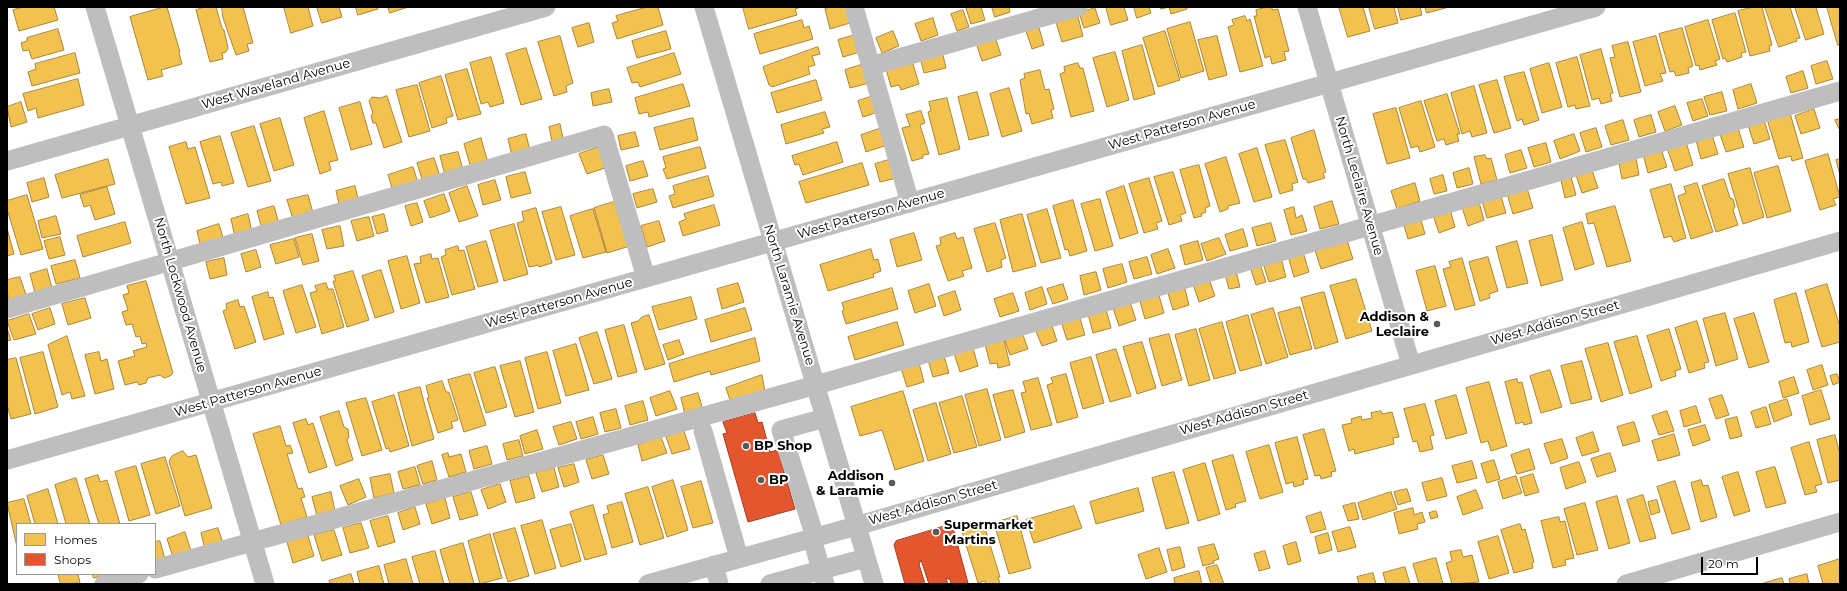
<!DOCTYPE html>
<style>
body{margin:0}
#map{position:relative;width:1847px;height:591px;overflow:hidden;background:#fff;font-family:Montserrat,sans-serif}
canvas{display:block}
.frame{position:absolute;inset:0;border:8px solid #000;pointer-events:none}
.legend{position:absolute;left:16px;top:523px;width:140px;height:52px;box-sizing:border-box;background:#fff;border:1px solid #999;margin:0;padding:5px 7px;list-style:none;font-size:12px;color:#000}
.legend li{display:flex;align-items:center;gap:8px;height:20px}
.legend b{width:20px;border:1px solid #999}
.scale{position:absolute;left:1701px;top:557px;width:57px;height:18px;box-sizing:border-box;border:2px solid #000;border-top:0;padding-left:5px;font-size:12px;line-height:14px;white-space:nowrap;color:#000;-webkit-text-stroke:3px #fff;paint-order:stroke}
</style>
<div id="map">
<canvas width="1847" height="591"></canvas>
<div class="frame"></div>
<ul class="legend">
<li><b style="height:11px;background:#f2c14e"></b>Homes</li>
<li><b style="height:11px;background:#e4572e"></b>Shops</li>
</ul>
<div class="scale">20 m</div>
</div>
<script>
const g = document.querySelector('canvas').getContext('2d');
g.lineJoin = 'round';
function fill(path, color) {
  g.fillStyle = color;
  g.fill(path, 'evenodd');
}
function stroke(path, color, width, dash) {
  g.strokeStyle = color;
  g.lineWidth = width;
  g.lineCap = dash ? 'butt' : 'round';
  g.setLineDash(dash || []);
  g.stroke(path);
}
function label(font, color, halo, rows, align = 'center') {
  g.font = font + ' Montserrat,sans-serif';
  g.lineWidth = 4;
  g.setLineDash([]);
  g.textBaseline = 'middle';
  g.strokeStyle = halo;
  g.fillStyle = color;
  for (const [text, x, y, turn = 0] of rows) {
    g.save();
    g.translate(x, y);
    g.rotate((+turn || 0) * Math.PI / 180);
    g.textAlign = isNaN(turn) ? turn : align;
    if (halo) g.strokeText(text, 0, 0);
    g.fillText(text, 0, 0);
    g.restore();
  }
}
const homes = new Path2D(`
 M24 7H54L58 20 19 31 13 10Z
 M164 7H167L180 52 179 53 182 64 161 70 163 76 148 80 130 17Z
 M206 7H216L222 28 224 30 228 48 226 52 222 53 223 59 210 62 196 10Z
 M222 7H243L253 43 247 44 249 51 236 55 223 18Z
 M284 7H308L313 26 291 33Z
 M317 7H339L342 17 322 23Z
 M356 7H377L378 9 358 15Z
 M388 7H408L390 13Z
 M647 7H658L663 25 617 39 612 23 618 21 616 16Z
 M743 7H801L795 9 797 15 749 29Z
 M831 7H846L850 23 830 29 825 9Z
 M970 7H981L985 20 971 24 966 8Z
 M992 7H1009L1010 12 995 17Z
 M1106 7H1124L1128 20 1111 25Z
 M1134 7H1149L1151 13 1137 18Z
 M1160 7H1187V9L1171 14 1169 7 1161 9Z
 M1269 7H1272V10L1278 9 1289 51 1284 52 1286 60 1272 64 1270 56 1265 58 1254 16H1257L1256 10Z
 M1339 7H1363L1370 31 1348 37Z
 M1369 7H1394L1398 23 1375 29Z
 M1398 7H1420L1422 15 1401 20Z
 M1425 7H1449L1427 13Z
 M1754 7H1762L1772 45 1769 46 1770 51 1750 56 1738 11Z
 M1765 7H1790L1800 38 1796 39 1797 41 1779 47Z
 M1795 7H1816L1824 34 1806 40Z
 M1827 7H1840V45H1838Z
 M1095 8 1100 23 1084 28 1079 13Z
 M963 10 969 27 957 31 951 14Z
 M1077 13 1083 36 1062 42 1055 19Z
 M1735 13 1746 52 1741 53 1742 57 1727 62 1725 58 1723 59 1712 20Z
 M1245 16 1247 21 1250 19 1263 66 1240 72 1228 27 1234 25 1232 20Z
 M933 18 938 35 921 41 915 24Z
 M802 20 804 28 809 26 813 39 760 54 754 34Z
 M1708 20 1720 59 1715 61 1717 65 1700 70 1699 65 1696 66 1685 27Z
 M1190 22 1204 71 1181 78 1167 29Z
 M589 23 594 42 578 47 572 28Z
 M1038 24 1044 45 1032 49 1025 28Z
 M1682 28 1693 66 1688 68 1689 73 1676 76 1674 71 1670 72 1659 34Z
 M58 29 64 50 32 59 29 50 23 51 21 43 27 41V38Z
 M666 31 671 49 637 58 632 41Z
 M893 31 899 46 882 53 876 38Z
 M1165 31 1180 80 1158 87 1143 38Z
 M855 35 860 52 843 57 838 40Z
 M560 36 573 83 566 86 567 92 554 96 538 42Z
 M1217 36 1227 75 1209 80 1198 40Z
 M1656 36 1666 73 1660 74 1663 81 1645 86 1633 42Z
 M995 37 1001 55 982 61 976 43Z
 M1628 42 1641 92 1620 97 1610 58 1615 57 1612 46Z
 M1142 45 1155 94 1134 100 1122 51Z
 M818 47 820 54 812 56 815 65 808 67 810 74 772 87 769 85 763 67Z
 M526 48 542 99 521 105 506 54Z
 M1601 49 1613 93 1610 94 1612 101 1601 104 1599 98 1592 100 1580 55Z
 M942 51 946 68 924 73 920 57Z
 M1115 52 1129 100 1107 107 1093 58Z
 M75 53 80 73 32 86 28 72 36 69 35 64Z
 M674 53 681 74 640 87 638 82 632 83 627 68Z
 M491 57 504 103 490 107 488 102 481 104 470 63Z
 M1577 57 1590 106 1576 109 1575 105 1568 107 1556 63Z
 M912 61 919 84 901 90 899 85 891 87 886 69Z
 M1827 61 1833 79 1816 84 1811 66Z
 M1078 63 1080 68H1083L1094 111 1071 117 1060 74 1065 72 1064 67Z
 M1549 63 1562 107 1542 113 1530 69Z
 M864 64 869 83 850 88 845 70Z
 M467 69 481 114 458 120 445 75Z
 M1040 70 1045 90 1049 89 1054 109 1051 110 1053 118 1032 124 1029 113 1026 114 1020 80 1025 78 1024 74Z
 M1803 71 1808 88 1791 93 1786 77Z
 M1524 72 1539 120 1524 125 1522 119 1517 121 1504 77Z
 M441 76 453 116 446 118 447 123 432 128 419 83Z
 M78 79 84 105 38 118 36 108 28 111 23 94Z
 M816 80 822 100 777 113 771 93Z
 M1497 80 1511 128 1494 133 1479 85Z
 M683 84 690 106 649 117 648 112 639 114 635 98Z
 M1751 84 1757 103 1738 109 1733 90Z
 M417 85 430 131 409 137 396 90Z
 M1474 86 1487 133 1472 137 1470 131 1462 134 1451 93Z
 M1009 88 1022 131 1002 137 990 94Z
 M609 89 612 102 593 106 591 93Z
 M977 92 989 135 969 140 958 97Z
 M1722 92 1727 111 1710 115 1704 97Z
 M1447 94 1460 134H1457L1459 141 1446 145 1444 139 1437 141 1424 101Z
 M387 96 402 142 384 148 376 123H373L371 116 373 113 369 101 372 97 380 98Z
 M873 96 878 112 863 117 858 101Z
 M947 98 960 149 939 155 928 112 931 111 929 102Z
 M1702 99 1708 116 1693 121 1687 103Z
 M1421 101 1435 147 1420 152 1418 146 1411 148 1399 108Z
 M21 102 27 122 11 127 7 107Z
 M360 102 372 144 351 150 339 108Z
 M1675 106 1682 125 1665 131 1658 112Z
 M1396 108 1410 158 1387 164 1373 114Z
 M1814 109 1820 128 1801 134 1795 116Z
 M324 111 338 160 329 162 331 170 320 174 304 118Z
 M921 111 925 123 920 125 929 154 923 155V158L912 161 902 128 910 126 906 115Z
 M825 112 830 127 822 129 824 133 786 144 781 125Z
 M1790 113 1803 158 1792 161 1791 156 1779 159 1767 119Z
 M1651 115 1656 132 1639 137 1634 120Z
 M280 118 294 165 274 171 260 124Z
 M693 118 698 140 660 150 654 128Z
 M1840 119V129H1839L1835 120Z
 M1623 120 1629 140 1611 145 1605 126Z
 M1764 120 1770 139 1754 144 1748 125Z
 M560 124 564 143 553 146 549 127Z
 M254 126 271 181 248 187 231 133Z
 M882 128 887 145 866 152 861 135Z
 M1596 128 1602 147 1586 152 1580 133Z
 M1738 128 1744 147 1726 152 1720 134Z
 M1314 130 1326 172 1323 173 1325 178 1308 183 1306 179H1303L1291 138Z
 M635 132 639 146 621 150 618 136Z
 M526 134 530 151 512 156 508 139Z
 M1574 134 1580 151 1560 159 1554 141Z
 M1712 135 1718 154 1701 159 1696 140Z
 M220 136 234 183 222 186 221 182 213 184 200 142Z
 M481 138 488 163 471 168 464 144Z
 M1285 140 1298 182 1292 184 1293 190 1280 194 1265 145Z
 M186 142 188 149 195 147 210 198 186 204 169 147Z
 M837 142 843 162 803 175 799 164 795 165 792 156Z
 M1686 142 1693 165 1675 171 1667 148Z
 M1546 143 1551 162 1534 167 1528 148Z
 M599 147 605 168 587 174 579 154Z
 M700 147 706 168 667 179 663 169 666 168 663 157Z
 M1257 148 1272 197 1254 202 1239 154Z
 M1661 149 1667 167 1648 173 1643 154Z
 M1521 150 1527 168 1510 173 1505 155Z
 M458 152 463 170 445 175 440 156Z
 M1828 154 1840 197 1833 199 1836 205 1820 210 1805 161Z
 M1485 155 1487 159 1491 158 1497 180 1481 184 1474 157Z
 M1226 157 1240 203 1228 206V209L1220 212 1205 164Z
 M434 158 440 176 423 182 417 163Z
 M1636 158 1639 175 1622 179 1619 163Z
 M108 159 115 184 62 198 55 175Z
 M892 159 897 178 880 182 875 164Z
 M1840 159V175L1836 160Z
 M643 161 648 176 630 181 626 166Z
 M862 163 869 185 806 203 799 182Z
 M1199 165 1210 206 1205 208 1206 212 1201 214 1202 216 1194 218 1180 170Z
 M1778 166 1791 211 1767 218 1754 173Z
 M413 167 418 183 393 191 388 175Z
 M1469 168 1473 184 1457 188 1453 173Z
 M1750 168 1764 217 1743 224 1728 174Z
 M1592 170 1598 188 1582 193 1576 175Z
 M525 172 531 193 511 198 506 177Z
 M1173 172 1186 213 1180 215 1182 221 1169 225 1154 177Z
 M1443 175 1447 191 1434 194 1430 179Z
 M708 176 714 196 673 208 669 196 675 194 673 186Z
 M1571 177 1576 195 1565 198 1561 180Z
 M44 178 49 197 32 202 27 183Z
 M1149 178 1162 221 1156 223 1158 229 1144 233 1129 184Z
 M1724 179 1730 198 1733 199 1735 207 1733 210 1738 225 1716 232 1702 186Z
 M495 180 501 200 483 205 478 185Z
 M1415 183 1420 201 1397 209 1391 191Z
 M1697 183 1713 232 1691 239 1678 196 1686 193 1684 187Z
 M1671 184 1686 238 1674 242 1671 236 1664 238 1650 190Z
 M355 186 359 203 340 208 336 191Z
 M467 186 478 216 459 222 449 193Z
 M1124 186 1138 233 1120 239 1106 192Z
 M107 187 115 214 95 220 90 205 84 207 80 195Z
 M1527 188 1533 208 1513 214 1507 194Z
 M653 189 657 202 637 208 633 194Z
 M444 194 450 211 430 218 424 201Z
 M27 195 43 249 21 255 7 209V201Z
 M308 195 313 213 293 219 287 200Z
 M1501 196 1506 213 1487 218 1482 201Z
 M1100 199 1113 246 1095 251 1081 204Z
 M1073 200 1087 251 1070 256 1068 249 1065 250 1053 206Z
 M617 201 630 246 607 253 594 208Z
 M1332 201 1339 224 1320 229 1314 207Z
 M1479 202 1484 220 1468 226 1462 207Z
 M417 203 423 222 411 226 405 206Z
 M714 205 720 225 683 236 679 222 686 219 684 214Z
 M274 206 279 224 262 229 257 211Z
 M1615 206 1631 261 1607 267 1594 223 1588 224 1586 214Z
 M561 207 575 255 556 260 542 212Z
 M1294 207 1296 218 1302 215 1307 231 1291 235 1284 210Z
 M536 208 552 263 539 267V265L529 267 517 223 524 221 522 212Z
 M593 209 606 252 583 258 570 216Z
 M1047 209 1061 258 1041 263 1027 215Z
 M1450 209 1455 227 1439 233 1433 215Z
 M248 214 252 232 235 237 231 219Z
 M384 214 388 231 377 234 372 217Z
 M1022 214 1036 266 1013 272 1000 220Z
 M56 216 61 234 42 238 38 221Z
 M1420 216 1425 234 1408 239 1403 222Z
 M369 217 374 236 357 241 351 221Z
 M659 221 665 241 647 247 641 226Z
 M125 222 131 243 83 257 77 236Z
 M1582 222 1594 264 1575 270 1563 228Z
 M995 223 1006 258 1001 260 1002 267 987 272 974 229Z
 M1271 223 1276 241 1257 246 1252 228Z
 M219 224 224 241 201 248 197 231Z
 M514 224 528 274 504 281 490 231Z
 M340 226 344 246 327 249 322 230Z
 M7 228 14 254 7 256Z
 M1243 229 1248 246 1230 251 1225 235Z
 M914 233 922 260 897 267 890 240Z
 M955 233 957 239 963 237 972 268 962 271 964 276 948 281 936 246 941 245 940 238Z
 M312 234 319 261 303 265 295 238Z
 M1552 235 1563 280 1541 286 1529 241Z
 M60 237 65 255 49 259 44 241Z
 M1346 237 1353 259 1321 269 1314 247Z
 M1219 238 1226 254 1207 261 1201 244Z
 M294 239 299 257 276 264 270 245Z
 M486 241 498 282 478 287 466 247Z
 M1198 241 1203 260 1185 265 1180 246Z
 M1517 241 1528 283 1507 288 1496 247Z
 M458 246 459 251 464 250 475 289 452 295 441 257 446 255 445 250Z
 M871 249 874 260 878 259 881 271 873 274 874 277 828 291 820 265Z
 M1168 249 1175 268 1157 274 1151 255Z
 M256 250 261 267 246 272 241 254Z
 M1303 252 1309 272 1294 277 1288 256Z
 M431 254 432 259 438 258 449 297 426 303 414 264 421 263 420 257Z
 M407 256 420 303 401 309 388 261Z
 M1147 257 1152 274 1134 279 1129 262Z
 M1488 257 1498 291 1489 294 1490 298 1480 301 1469 262Z
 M224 258 227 275 210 279 206 262Z
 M1281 258 1286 277 1269 282 1263 263Z
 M1462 258 1475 305 1455 310 1443 269 1451 267 1449 262Z
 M75 260 80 278 56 284 51 266Z
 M1122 264 1127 282 1108 288 1103 269Z
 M1260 264 1266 282 1256 285 1250 267Z
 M1435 266 1446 306 1427 311 1416 271Z
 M47 269 52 288 35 293 30 274Z
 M381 270 394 312 375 318 362 276Z
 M353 271 369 320 347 327 333 281H336L334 276Z
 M1236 271 1240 287 1229 289 1225 274Z
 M1096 272 1101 290 1084 295 1080 276Z
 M20 277 26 295 8 301 7 280Z
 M1209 279 1215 296 1199 302 1193 284Z
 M1356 279 1372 331 1346 339 1330 286Z
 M146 281 173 373 170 376 164 378 160 375 148 378 146 383 139 385 137 382 125 385 118 361 135 356 133 351 147 347 146 343 142 344 140 336 136 337 132 324 126 325 122 312 128 310 123 295 129 293 127 286Z
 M326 283 328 289H333L344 327 322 334 310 293 317 291 315 286Z
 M738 283 744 302 722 309 717 289Z
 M929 284 936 306 915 313 908 291Z
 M1063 284 1068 299 1053 304 1047 289Z
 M1827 284 1840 327V342L1822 347 1805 291Z
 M302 285 316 327 296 333 283 291Z
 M1184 285 1189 305 1173 310 1167 290Z
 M1042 287 1047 304 1030 310 1025 293Z
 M892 288 898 309 846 324 842 311 844 310 842 303Z
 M955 291 961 310 944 316 938 297Z
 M268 292 269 298 273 297 284 334 264 340 252 297Z
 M1158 292 1164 313 1145 319 1139 298Z
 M1324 292 1338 342 1315 349 1301 298Z
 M1013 293 1019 311 1000 317 994 299Z
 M1796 293 1809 342 1792 347 1791 342 1785 343 1774 300Z
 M691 297 697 319 659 330 652 307Z
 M85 298 91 318 68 325 62 304Z
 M238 300 240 307 244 306 256 342 235 349 223 311 227 309 226 304Z
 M1130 302 1136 320 1119 326 1113 308Z
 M1300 307 1312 349 1290 355 1278 313Z
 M50 308 55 324 38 330 32 314Z
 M745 308 752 330 711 342 705 320Z
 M1273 308 1288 357 1266 364 1251 315Z
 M1106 309 1111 328 1093 333 1088 314Z
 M1725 313 1738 359 1716 366 1703 319Z
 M1754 313 1769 362 1749 368 1734 319Z
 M29 314 36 334 14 340 7 321Z
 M649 315 665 364 645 370 631 323 638 321 642 317Z
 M1079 315 1085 335 1067 340 1061 321Z
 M1248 315 1262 365 1240 371 1226 322Z
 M1697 321 1709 362 1704 363 1705 368 1689 373 1675 328Z
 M897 322 904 345 855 360 848 337Z
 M1222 322 1236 373 1214 379 1199 329Z
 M1051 323 1057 341 1042 346 1035 329Z
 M624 325 637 372 618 377 605 330Z
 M7 328 11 340 7 341Z
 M1196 329 1210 380 1189 386 1175 335Z
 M1669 329 1681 369 1675 371 1676 376 1661 381 1647 336Z
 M597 332 612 379 594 384 579 338Z
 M1022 332 1028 349 1010 355 1004 338Z
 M1169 334 1182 380 1162 386 1149 339Z
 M67 336 85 396 72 399 70 392 62 395 48 345Z
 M1637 336 1652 387 1630 394 1614 342Z
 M755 338 760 361 711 375 710 371 674 382 669 364Z
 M679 340 684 354 668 360 663 345Z
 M1004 340 1010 365 998 368 997 363 990 364 985 344Z
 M1142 342 1156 388 1137 394 1123 347Z
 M1608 343 1623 395 1601 402 1585 349Z
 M576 344 589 390 566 396 553 351Z
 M973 348 978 366 960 372 954 353Z
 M1116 349 1131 396 1110 402 1096 355Z
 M43 352 58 407 35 414 20 358Z
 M99 352 101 361 107 359 114 389 95 394 85 355Z
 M547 352 561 403 538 409 525 358Z
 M944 356 949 373 933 377 928 360Z
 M1091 357 1104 403 1083 409 1070 363Z
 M16 358 31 414 11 419 7 405V360Z
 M520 361 534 412 515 417 500 366Z
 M1582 361 1592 399 1571 404 1561 366Z
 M919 363 924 382 907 387 901 368Z
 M1822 365 1828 385 1813 390 1807 370Z
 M495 367 507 407 486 413 474 373Z
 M1550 370 1562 407 1541 413 1530 376Z
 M470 374 486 425 464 432 448 380Z
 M1066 374 1078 417 1057 423 1047 385 1053 383 1051 378Z
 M1837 374 1840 382 1833 385 1830 376Z
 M762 375 765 392 731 403 726 388Z
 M1794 377 1799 393 1783 398 1779 382Z
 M1038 378 1052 425 1031 430 1021 393 1026 392 1023 382Z
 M1517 379 1518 383 1522 382 1532 423 1524 425 1523 422 1516 424 1505 382Z
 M442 381 446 392H449L458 420 451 422 453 428 438 433 427 398H429L426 386Z
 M1489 382 1507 446 1491 451 1488 441 1481 443 1466 388Z
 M420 387 434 439 412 446 398 393Z
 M987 389 1001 440 979 446 965 395Z
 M1013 390 1025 432 1005 438 993 395Z
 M1821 390 1830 419 1810 425 1802 396Z
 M670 391 677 409 656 416 650 398Z
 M903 391 924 461 895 470 882 430 860 436 851 407Z
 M698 393 703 410 685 415 681 398Z
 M394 395 409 446 390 452 389 448 386 449 372 402Z
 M1456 395 1467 433 1446 439 1435 401Z
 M1722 395 1729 415 1716 419 1709 399Z
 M962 396 977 447 954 453 939 403Z
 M366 398 382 450 362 456 346 403Z
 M1787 399 1792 415 1774 422 1769 405Z
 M643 401 648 420 630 425 625 406Z
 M936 403 951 454 928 461 913 410Z
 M1425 404 1434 435 1430 436 1433 449 1420 452 1417 441 1413 442 1404 409Z
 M1696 406 1701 422 1684 427 1680 411Z
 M1766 407 1771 424 1756 428 1751 412Z
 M616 409 621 428 605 432 600 413Z
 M339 411 344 427 348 429 349 437 347 440 353 460 336 466 320 417Z
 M1381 411 1382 414 1392 412 1399 437 1393 438 1394 444 1355 454 1354 449 1349 451 1342 425 1352 423 1351 419 1361 416 1362 420 1372 418 1371 413Z
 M1667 411 1674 431 1659 435 1652 416Z
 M593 417 598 434 581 439 576 422Z
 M1737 417 1742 436 1730 439 1725 420Z
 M306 419 308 425 313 423 327 467 309 473 293 423Z
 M571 422 577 439 559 445 553 427Z
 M1634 422 1640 441 1623 446 1617 427Z
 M1705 425 1710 440 1693 446 1688 430Z
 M280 426 286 446 290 445 293 453 287 454 298 489 302 488 305 497 301 498 307 517 281 525 253 434Z
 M1324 429 1336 471 1331 472 1332 476 1321 479 1320 475 1315 476 1303 435Z
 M537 430 543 449 525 454 520 436Z
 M684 431 690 449 672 454 666 437Z
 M1593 432 1599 451 1582 456 1576 438Z
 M1674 434 1680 455 1658 461 1652 441Z
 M1835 435 1840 454V480L1828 483 1817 440Z
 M661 437 667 453 642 461 638 445Z
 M1297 437 1308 479 1303 480 1304 484 1294 487 1293 482 1286 484 1275 443Z
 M1562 439 1568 458 1551 464 1544 444Z
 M519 440 523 456 507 460 503 444Z
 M1809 442 1822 484 1815 486 1817 492 1805 495 1791 448Z
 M1269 445 1283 492 1260 499 1246 452Z
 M487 446 492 464 474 469 469 451Z
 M1529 449 1535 469 1517 474 1511 455Z
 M183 451 188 457 196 455 212 508 185 516 169 461 172 456Z
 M448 453 449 457 461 454 466 472 449 477 442 455Z
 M1610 453 1616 471 1597 477 1591 459Z
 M603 455 609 474 592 479 586 460Z
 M1233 455 1246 501 1235 504 1236 507 1226 510 1212 461Z
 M165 457 180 506 156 514 141 464Z
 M1494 460 1500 479 1487 483 1481 464Z
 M432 461 437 480 423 484 417 466Z
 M1472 461 1477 478 1457 483 1452 466Z
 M1579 462 1586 482 1566 489 1560 468Z
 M1205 463 1220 514 1198 521 1183 470Z
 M574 464 579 482 564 487 558 468Z
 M136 466 150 515 129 521 115 472Z
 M415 467 420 485 403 489 398 472Z
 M1775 467 1786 503 1766 508 1756 472Z
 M554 468 559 487 542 492 536 473Z
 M1174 472 1189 523 1166 529 1152 478Z
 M1738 472 1750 511 1734 516 1722 477Z
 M390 474 394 493 374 498 370 478Z
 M1533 474 1539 492 1525 496 1520 478Z
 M98 475 100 482 107 480 120 524H99L85 479Z
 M529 476 535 498 516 503 510 481Z
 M1516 476 1522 493 1503 499 1498 482Z
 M76 478 90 524H66L55 485Z
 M1442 478 1447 496 1427 501 1422 483Z
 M359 479 366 497 348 505 340 486Z
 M673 480 688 530 667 537 652 487Z
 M1701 480 1703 486 1708 485 1717 517 1701 522 1691 483Z
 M701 481 713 523 693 528 681 487Z
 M1675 481 1690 529 1672 534 1657 487Z
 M500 484 506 502 488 509 481 490Z
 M648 487 664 538 640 545 625 494Z
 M1138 488 1144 511 1096 524 1090 502Z
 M48 489 58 524H35L27 496Z
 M1407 489 1411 501 1398 505 1394 492Z
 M1476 490 1483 508 1463 515 1457 497Z
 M331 492 335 511 317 516 312 497Z
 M471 492 478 515 460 520 453 497Z
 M1391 492 1397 509 1363 520 1358 503Z
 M1643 495 1656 538 1640 542 1627 500Z
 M1617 496 1630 543 1609 549 1596 502Z
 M445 498 450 518 432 524 426 504Z
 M24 499 31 524H17V547L7 503Z
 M1657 500 1660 512 1651 515 1648 502Z
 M622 502 633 542 612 548 603 515 609 513 607 506Z
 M1355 503 1359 519 1348 521 1343 506Z
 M1585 503 1598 550 1577 555 1564 509Z
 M593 505 607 554 585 560 570 512Z
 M1074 506 1082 528 1034 543 1026 520Z
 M415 507 420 524 403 530 398 513Z
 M1413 508 1414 515 1422 512 1425 522 1417 524 1418 529 1399 534 1394 513Z
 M1436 511 1438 517 1431 519 1429 513Z
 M1321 512 1326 529 1311 533 1306 517Z
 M388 516 395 542 378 547 370 521Z
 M1017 516 1031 568 1009 574 994 523Z
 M1559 517 1560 522 1565 521 1574 558 1565 560 1566 565 1553 568 1541 521Z
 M542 520 556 568 535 574 521 526Z
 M361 523 369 548 350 553 343 528Z
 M571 524 581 561 561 567 550 530Z
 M1520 524 1522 530 1525 529 1534 562 1532 563 1533 568 1514 573 1501 530Z
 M984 525 1000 577H998L1000 584H986L985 581 978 583 962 532Z
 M1350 527 1356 547 1338 552 1332 532Z
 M218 528 223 543 205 549 201 533Z
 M515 528 529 576 508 582 493 534Z
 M334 530 342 555 322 561 314 535Z
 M185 532 191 551 173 557 167 539Z
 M1328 533 1332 550 1319 554 1315 537Z
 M490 534 502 578 480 584 468 541Z
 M308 536 314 556 293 563 287 542Z
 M1498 536 1509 573 1489 579 1478 542Z
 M160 541 165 559 155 562V542Z
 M1296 542 1301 561 1288 565 1283 546Z
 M463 543 474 584H450L440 550Z
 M1214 544 1219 559 1213 561 1214 563 1203 566 1198 548Z
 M1180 547 1185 567 1172 571 1167 550Z
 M1159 548 1167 572 1146 579 1138 555Z
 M1461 550 1463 557 1472 555 1479 582 1452 584 1446 563 1452 561 1450 552Z
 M435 551 444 584H420L412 557Z
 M1265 551 1270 568 1259 571 1254 554Z
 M1436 558 1443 584H1419L1413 564Z
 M406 559 413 584H389L384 565Z
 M1840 559V584H1823L1818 566Z
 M1217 565 1224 584H1211L1206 568Z
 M379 566 384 584H360L357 572Z
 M1405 567 1410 584H1386L1383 573Z
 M1199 571 1202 584H1175L1174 578Z
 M1373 573 1376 584H1359L1357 577Z
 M58 574H78L80 583 61 584Z
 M92 574H109L94 578Z
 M351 574 354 584H330L329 581Z
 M1807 574 1809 584H1790L1789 579Z
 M1782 578 1784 584H1761Z`);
fill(homes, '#f2c14e');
stroke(homes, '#a98737', 1);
const shops = new Path2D(`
 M755 413 758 423 762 422 770 452 778 450 795 509 748 522 723 434 727 433 723 422Z
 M952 524 968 583 951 584 950 579H946L948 584H929L921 560 919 564 925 584H905L894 545 896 541Z`);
fill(shops, '#e4572e');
stroke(shops, '#a03d20', 1);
stroke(new Path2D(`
 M95 7 265 584
 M704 7 874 584
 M854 7 910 203
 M1307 7 1411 365
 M871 66 1078 7
 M7 161 546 7
 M7 309 604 135 646 278
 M703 431 739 558
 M7 460 1596 7
 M815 537 781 430 825 418
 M714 565 719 584
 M155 569 816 385 1840 91
 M104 584 139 574
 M648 584 856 526 1840 241
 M770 584 821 570 812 538
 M825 584 821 570 866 558
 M1626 584 1840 522`), '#bebebe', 19);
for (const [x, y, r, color] of [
 [1437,324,4,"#595959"],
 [746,446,4,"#595959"],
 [761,480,4,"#595959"],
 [892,483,4,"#595959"],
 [936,532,4,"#595959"]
]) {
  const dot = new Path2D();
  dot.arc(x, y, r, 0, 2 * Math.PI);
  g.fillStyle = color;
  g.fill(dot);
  stroke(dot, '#fff', 1.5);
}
label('13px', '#000', '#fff', [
 ["West Waveland Avenue",276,84,-16],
 ["West Patterson Avenue",1182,125,-16],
 ["North Leclaire Avenue",1359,186,74],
 ["West Patterson Avenue",871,214,-16],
 ["North Lockwood Avenue",180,295,74],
 ["North Laramie Avenue",789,295,73],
 ["West Patterson Avenue",559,303,-16],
 ["West Addison Street",1555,323,-16],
 ["West Patterson Avenue",248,392,-16],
 ["West Addison Street",1244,413,-16],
 ["West Addison Street",933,503,-16]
]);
label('bold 13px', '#000', '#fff', [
 ["Addison &",1429,317,"right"],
 ["Leclaire",1429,332,"right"],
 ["BP Shop",754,446],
 ["Addison",884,476,"right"],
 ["& Laramie",884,491,"right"],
 ["BP",769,480],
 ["Supermarket",944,525],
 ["Martins",944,540]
], 'left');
</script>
